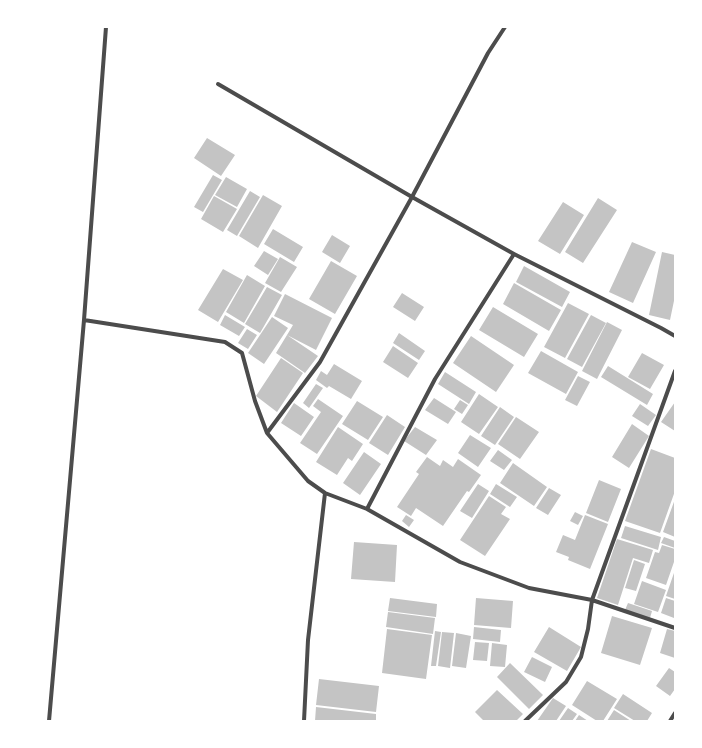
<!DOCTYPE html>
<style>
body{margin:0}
#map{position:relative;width:702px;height:748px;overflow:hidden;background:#fff;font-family:"Fira Sans Condensed",sans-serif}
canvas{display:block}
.frame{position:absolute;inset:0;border:28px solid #fff;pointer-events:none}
</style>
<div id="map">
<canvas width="702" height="748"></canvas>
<div class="frame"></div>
</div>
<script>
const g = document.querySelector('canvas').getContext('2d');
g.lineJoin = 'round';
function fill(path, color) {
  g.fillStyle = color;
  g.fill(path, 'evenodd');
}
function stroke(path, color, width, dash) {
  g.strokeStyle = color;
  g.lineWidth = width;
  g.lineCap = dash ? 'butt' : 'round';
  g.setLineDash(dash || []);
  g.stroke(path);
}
fill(new Path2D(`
 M207 138 235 155 221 176 194 158Z
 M213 175 222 180 203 212 194 207Z
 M226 177 247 189 237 207 215 195Z
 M250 191 260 197 237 236 227 230Z
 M263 195 282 206 258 248 239 236Z
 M214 196 237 209 223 232 201 219Z
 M598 198 617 210 583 263 565 252Z
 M563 202 584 215 560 254 538 241Z
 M273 229 303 247 294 262 264 244Z
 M332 235 350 246 340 263 322 252Z
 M632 242 656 252 633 303 609 292Z
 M264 251 278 259 268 275 254 266Z
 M662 252 675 255V296L670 320 649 315Z
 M280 257 297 267 281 292 265 283Z
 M331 261 357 276 335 314 309 299Z
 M524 266 570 292 562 307 516 282Z
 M223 269 243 280 218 322 198 310Z
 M247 275 265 286 244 323 226 312Z
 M514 283 561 310 549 331 503 304Z
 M267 287 282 295 260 333 245 324Z
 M402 293 424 307 415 321 393 307Z
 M285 294 332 318 316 350 287 335 293 325 274 316Z
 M568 303 589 314 565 358 544 347Z
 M493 307 538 334 524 357 479 330Z
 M225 315 245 327 239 336 220 325Z
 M591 315 606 323 582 367 567 359Z
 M272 317 288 328 264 364 248 353Z
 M607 322 622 330 597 379 582 371Z
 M247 329 257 335 248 349 238 343Z
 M399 333 425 351 419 360 393 343Z
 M287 335 318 356 305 373 276 353Z
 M471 336 514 365 496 392 453 363Z
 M393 346 418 363 408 378 383 362Z
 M541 351 578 372 566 394 528 373Z
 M642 353 664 365 650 389 628 377Z
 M281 358 303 373 277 412 256 396Z
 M334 364 362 381 351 399 329 386 327 388 316 380 321 371 327 375Z
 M608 366 653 394 647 405 601 377Z
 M445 372 476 392 469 404 438 384Z
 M578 376 590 382 577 406 565 400Z
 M316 384 323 388 309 408 303 403Z
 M479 394 498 407 479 434 461 422Z
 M434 398 456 412 448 424 425 410Z
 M318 399 343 416 317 454 300 443 321 412 313 406Z
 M460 400 468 405 462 414 454 409Z
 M357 401 383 417 368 440 342 424Z
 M675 402V431L661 422Z
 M294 403 314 417 301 436 281 423Z
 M640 404 656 415 648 426 632 416Z
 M500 407 514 417 495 445 481 436Z
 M387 415 405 427 388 455 369 443Z
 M516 417 539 432 520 459 498 444Z
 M632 424 649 436 629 468 612 457Z
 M338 427 363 444 352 461 348 458 337 475 316 462Z
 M415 427 437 440 426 455 404 441Z
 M470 435 491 448 478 467 458 453Z
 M651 449 675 458V491L660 533 625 521Z
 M498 450 512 460 504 470 490 461Z
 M364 452 381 464 360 495 343 483Z
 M427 457 440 466 443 460 453 467 458 459 481 475 469 492 467 491 443 526 416 508 411 516 397 507 419 474 416 472Z
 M513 463 547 487 534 506 500 483Z
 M599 480 621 489 608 522 586 513Z
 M478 484 489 491 472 518 460 511Z
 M496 484 517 497 510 507 490 494Z
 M549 488 561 495 548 515 536 508Z
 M489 496 506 507 501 514 510 519 485 556 460 540Z
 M675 499V537L663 532Z
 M575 512 583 516 578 525 570 521Z
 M406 515 414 520 409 527 402 521Z
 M585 515 608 524 590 569 568 560 569 557 556 552 563 535 575 540Z
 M625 526 661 537 658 550 621 538Z
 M664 537 675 541V548L661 543Z
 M617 539 653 550 649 563 633 558 618 605 597 598Z
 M354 542 397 545 395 582 351 579Z
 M662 545 675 549V559L666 585 646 578 655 552 659 553Z
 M634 560 645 564 636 591 625 588Z
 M675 570V599L666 596Z
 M642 581 666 590 658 612 634 604Z
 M390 598 437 604 436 617 388 611Z
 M476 598 513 601 511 628 474 625Z
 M666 598 675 601V615L674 618 661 613Z
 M628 603 652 611 650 618 625 610Z
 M388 612 435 618 433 634 386 627Z
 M612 616 652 628 640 665 601 653Z
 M474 627 501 630 500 642 473 639Z
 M549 627 581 647 567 671 534 652Z
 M387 629 432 635 426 679 382 673Z
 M667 629 675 631V658L660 653Z
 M435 631 441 632 436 666H431Z
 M442 632 454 633 450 668 438 666Z
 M456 633 471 636 466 668 452 666Z
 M475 642 489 643 487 661 473 660Z
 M492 643 507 645 505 667 490 666Z
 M532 657 552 667 545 682 524 672Z
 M510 663 543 695 529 709 497 677Z
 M669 668 675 672V689L670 696 656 686Z
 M319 679 379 686 376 712 316 705Z
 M587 681 617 699 603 721H597L572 705Z
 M497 690 523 714 516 721H484L475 712Z
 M623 694 652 713 647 721H635L614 708Z
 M553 698 566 706 556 721H537Z
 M316 707 376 714V721H315Z
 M568 708 577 714 572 721H559Z
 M614 710 631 721H607Z
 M579 715 588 721H575Z`), '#c4c4c4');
stroke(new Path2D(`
 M218 84 412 197 514 254 661 328 675 336
 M84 320 225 342 242 353 255 401 267 433 308 481 325 493 367 509 460 562 529 588 592 600 675 628
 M267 433 320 362 412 197 488 53 505 27
 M367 509 435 379 514 254
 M49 721 84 320 106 27
 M304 721 308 640 325 493
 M525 721 566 682 581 657 588 629 592 600 675 371
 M670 721 675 713`), '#4c4c4c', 4);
</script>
